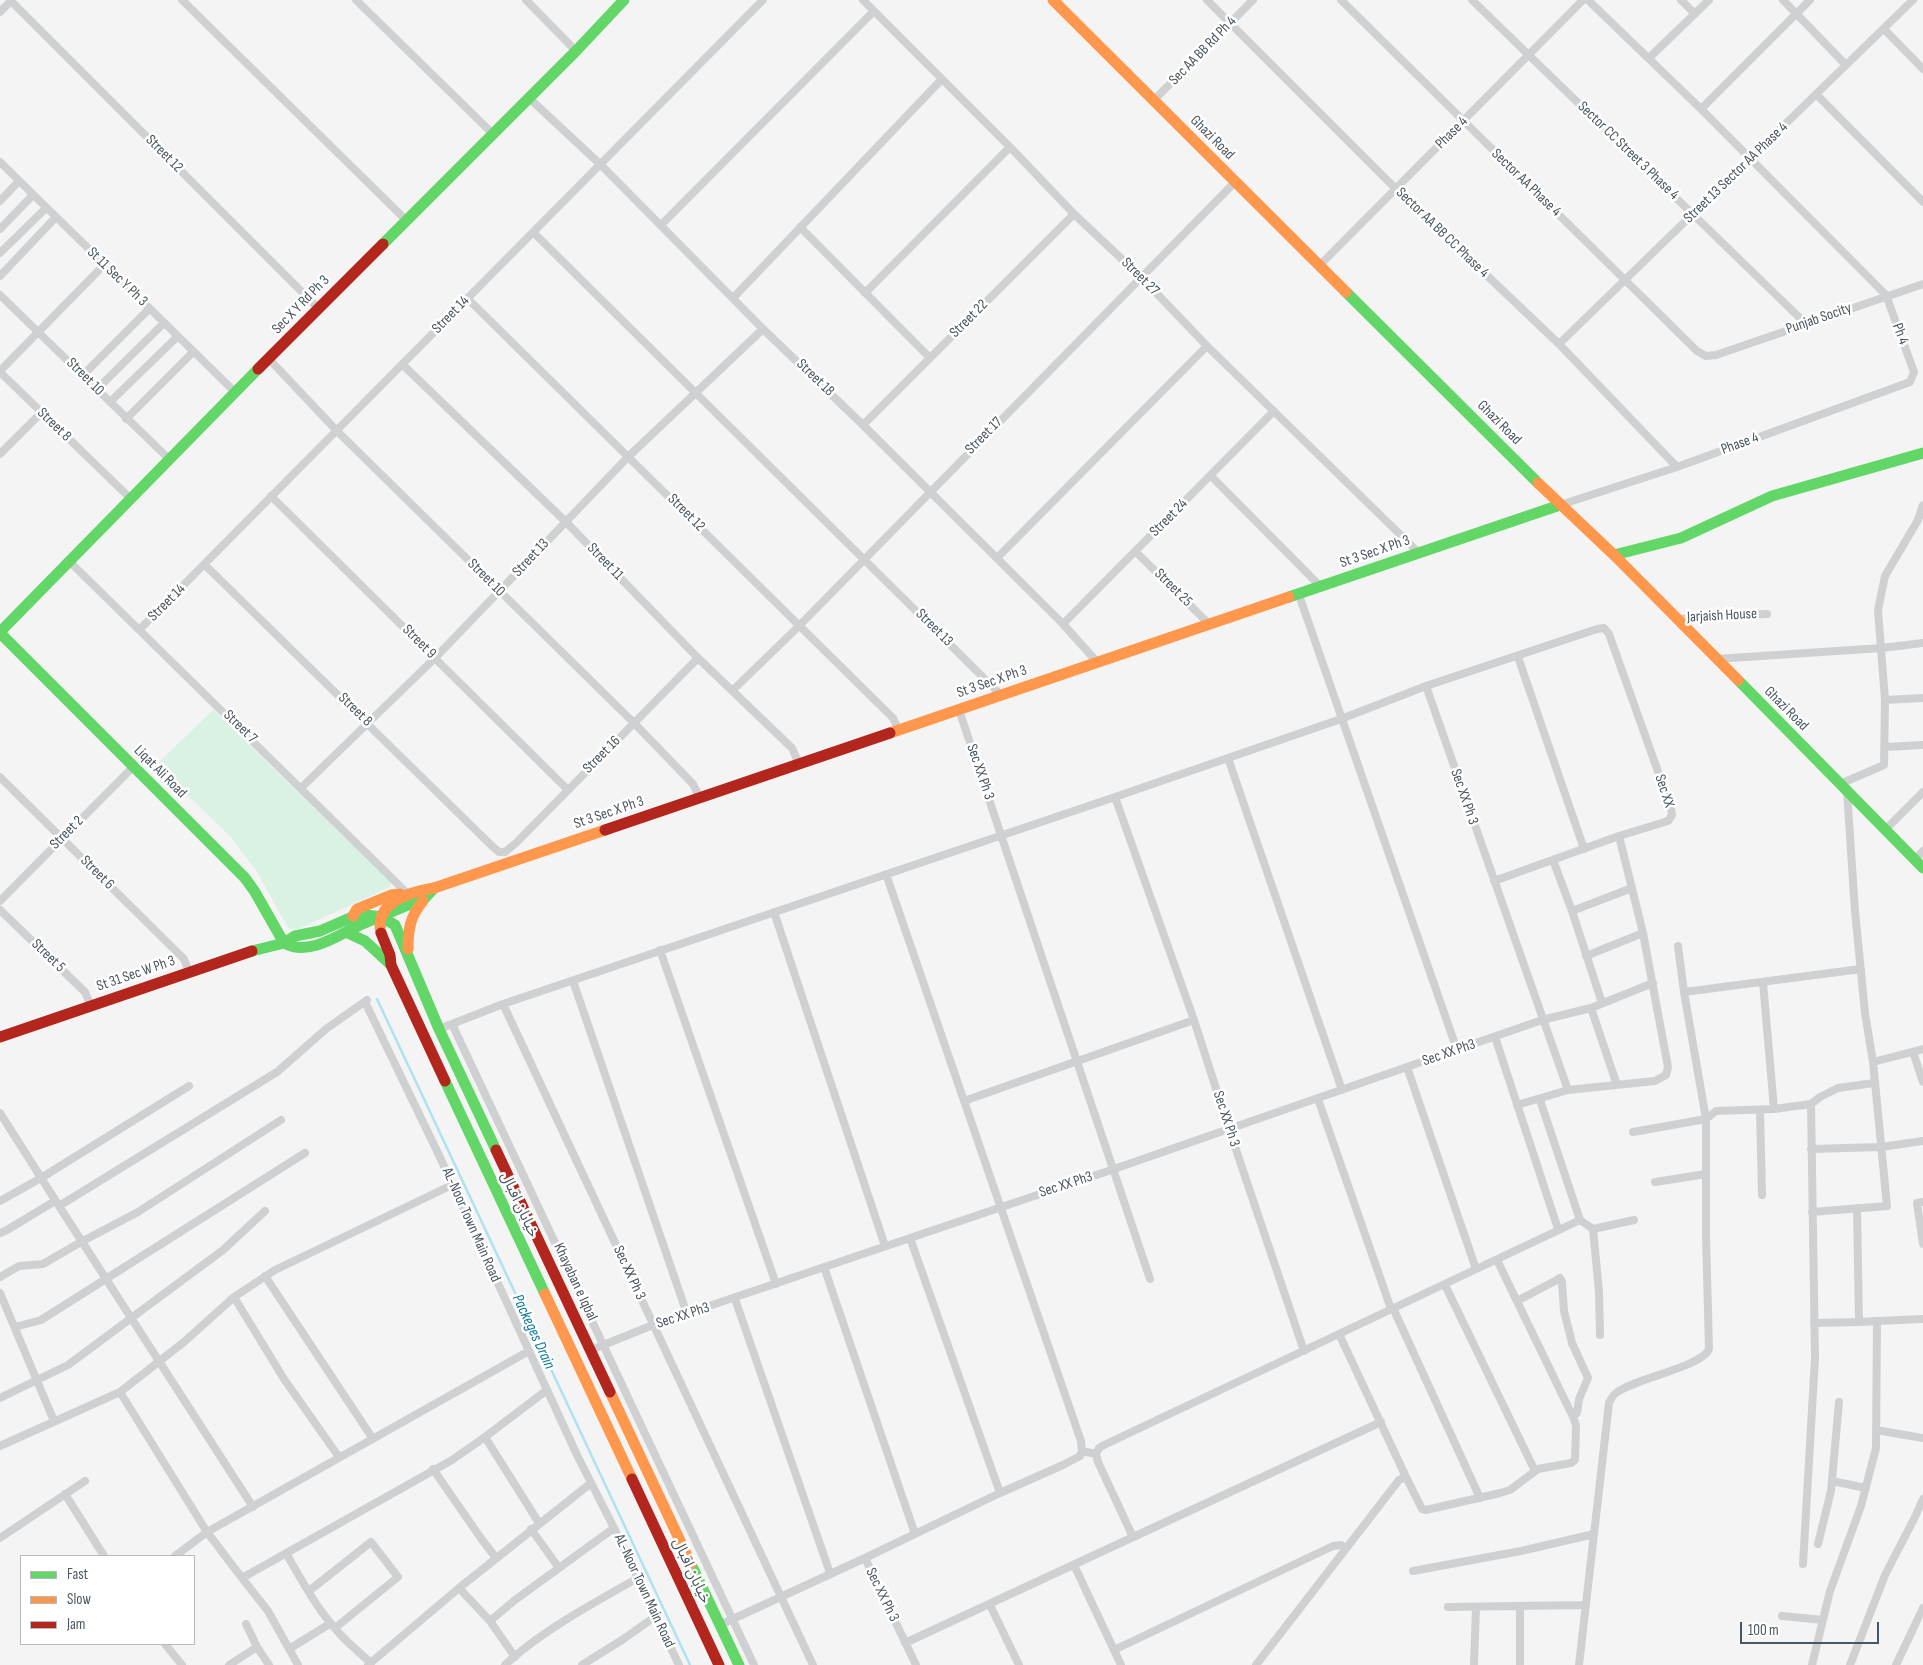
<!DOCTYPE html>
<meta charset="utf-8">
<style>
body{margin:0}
#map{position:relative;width:1923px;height:1665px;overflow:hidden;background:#f4f4f4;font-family:"Sofia Sans Condensed",sans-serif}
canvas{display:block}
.legend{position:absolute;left:20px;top:1555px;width:175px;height:90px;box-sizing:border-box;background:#fff;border:1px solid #b7bbc0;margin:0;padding:6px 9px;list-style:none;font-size:15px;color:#4a5661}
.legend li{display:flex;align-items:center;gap:10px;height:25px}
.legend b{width:25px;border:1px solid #b7bbc0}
.scale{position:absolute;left:1740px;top:1622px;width:139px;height:22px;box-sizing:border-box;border:2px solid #4a5661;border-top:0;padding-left:6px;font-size:15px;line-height:18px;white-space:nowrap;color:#4a5661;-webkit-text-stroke:4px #fff;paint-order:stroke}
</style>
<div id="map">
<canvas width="1923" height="1665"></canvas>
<ul class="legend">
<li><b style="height:6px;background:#63d668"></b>Fast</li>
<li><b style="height:6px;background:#ff974d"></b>Slow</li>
<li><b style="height:6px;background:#b3261e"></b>Jam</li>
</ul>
<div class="scale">100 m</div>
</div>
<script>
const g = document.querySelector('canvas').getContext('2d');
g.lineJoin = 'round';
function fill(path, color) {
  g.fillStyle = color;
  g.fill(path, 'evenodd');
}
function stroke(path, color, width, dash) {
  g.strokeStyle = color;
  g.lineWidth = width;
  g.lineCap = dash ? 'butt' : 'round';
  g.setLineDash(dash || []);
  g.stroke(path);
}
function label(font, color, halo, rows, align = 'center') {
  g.font = font + ' "Sofia Sans Condensed","Noto Sans Arabic",sans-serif';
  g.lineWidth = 5;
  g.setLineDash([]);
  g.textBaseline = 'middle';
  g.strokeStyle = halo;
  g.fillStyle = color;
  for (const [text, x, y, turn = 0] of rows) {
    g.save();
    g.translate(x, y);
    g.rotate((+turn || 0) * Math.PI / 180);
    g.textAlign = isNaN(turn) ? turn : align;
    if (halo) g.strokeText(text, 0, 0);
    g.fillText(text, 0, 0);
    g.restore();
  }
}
fill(new Path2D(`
 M213 710 391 882 390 887 298 929H290L287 926 257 872 231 837 156 765Z`), '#d9f2e3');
stroke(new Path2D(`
 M377 999 690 1665`), '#aee2f0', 2.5);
stroke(new Path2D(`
 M10 0 319 309
 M182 0 406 220
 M356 0 493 134
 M526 0 576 51
 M863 0 1010 147 1074 214 1142 278 1207 346 1418 552
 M1207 0 1396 189 1559 344 1677 467
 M1341 0 1697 351 1706 356 1716 355 1923 284
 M1472 0 1805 323
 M1681 0 1695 14
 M1783 0 1846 65
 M0 12 12 0
 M1884 29 1923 69
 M1649 58 1709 0
 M1816 94 1923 202
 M529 98 601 165 763 329 863 425 1063 624 1097 662
 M1153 101 1253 0
 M1701 109 1810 0
 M0 162 235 392
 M0 201 19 181
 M661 225 874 11
 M800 227 930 358
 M0 229 33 195
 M533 232 1001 695
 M0 253 46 208
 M1320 265 1583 0
 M0 276 56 217
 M865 293 1010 147
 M0 295 169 459
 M734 297 942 79
 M467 298 893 718 899 731
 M1559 344 1913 0
 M269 359 337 431 634 723 693 784 700 798
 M403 365 565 521 698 658 792 748 799 764
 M0 371 104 265
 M0 372 131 499
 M83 375 149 309
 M97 389 164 323
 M110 402 177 337
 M126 419 193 352
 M863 425 1074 214
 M0 454 41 413
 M1211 476 1321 587
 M271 496 567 789
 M1560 505 1677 467 1910 382 1914 372 1886 295 1701 109 1588 0
 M1136 552 1209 624
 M997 558 1207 346
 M70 562 409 895
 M205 565 492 846 499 852H505
 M1299 595 1457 1050
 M1676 619 1767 614
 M1063 624 1274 411
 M140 629 763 0
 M1518 657 1584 849
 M1716 659 1882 648 1923 643
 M1426 686 1568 1090
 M733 690 799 626 1235 182
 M1885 700 1923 698
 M959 710 1150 1279
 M1885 747 1923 745
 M1228 758 1342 1090
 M0 777 184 959 189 972
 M1840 784 1884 765 1885 700 1878 610 1885 576 1918 520 1923 505
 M301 788 435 658 629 456 763 329
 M1115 797 1194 1020 1229 1129 1304 1351
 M1885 830 1923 792
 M505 852 516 843 698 658
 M1553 860 1572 911 1602 1003
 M1914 860 1923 851
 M886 874 1081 1441 1082 1451
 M0 901 134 766
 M0 910 85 992 91 1006
 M1572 911 1632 888
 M774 912 885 1246
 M660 950 776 1284
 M1586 956 1643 933
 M573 981 687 1314
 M1763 982 1774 1109
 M1684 992 1861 969
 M365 1002 437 1151 577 1455 614 1528 679 1665
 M503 1004 813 1665
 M1591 1008 1617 1085
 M452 1024 754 1665
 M439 1029 503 1004 1115 797 1341 719 1426 686 1597 629 1604 628 1609 634 1671 808 1672 815 1668 821 1619 836 1494 881
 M1495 1037 1558 1229
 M1913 1052 1923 1082
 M1873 1062 1923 1049
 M1407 1067 1476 1269
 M1318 1099 1391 1309
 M1540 1100 1580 1220 1593 1229 1599 1292 1600 1335
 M964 1101 1194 1020
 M1517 1105 1568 1090 1655 1081 1666 1075 1668 1067 1643 933 1619 836
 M1760 1110 1762 1195
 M0 1113 59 1206
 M1633 1132 1706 1119 1716 1111 1774 1109 1811 1104 1820 1097 1838 1088 1874 1083
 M1811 1149 1881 1147 1923 1141
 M1655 1182 1706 1174
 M0 1201 41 1178 189 1086
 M1923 1202 1917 1203 1923 1244
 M1812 1212 1887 1206 1873 1062 1865 1013 1855 911 1847 791
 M1593 1229 1634 1220
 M0 1233 7 1230 55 1201
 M910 1238 1000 1493
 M824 1267 915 1534
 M265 1276 373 1439
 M0 1277 19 1266 43 1264 81 1242 138 1212 281 1120
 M1445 1285 1535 1471
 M0 1293 54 1421
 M234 1297 284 1379 339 1457
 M735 1299 830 1573
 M1517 1301 1555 1281 1560 1278 1562 1282 1564 1311 1572 1343 1588 1378 1579 1399 1577 1413 1573 1416
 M1393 1308 1480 1498
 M1877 1321 1923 1319
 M1814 1323 1859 1322
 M15 1327 41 1320 305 1153
 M1339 1334 1406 1477 1422 1509 1426 1510 1500 1493 1510 1490 1538 1469 1571 1463 1575 1460 1576 1426 1574 1419 1497 1260
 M591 1350 653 1325 1114 1169 1542 1020 1591 1008 1653 983
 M120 1392 207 1532 242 1578 452 1460 485 1437 547 1390
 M0 1398 68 1365 223 1250 265 1211
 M1876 1430 1923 1438
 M485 1437 539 1523
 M0 1446 120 1392 184 1342 234 1297 275 1270 452 1185
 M1096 1454 1098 1462 1133 1537
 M433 1469 480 1537 496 1558
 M1832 1481 1866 1488
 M65 1494 104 1556
 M253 1507 59 1206 277 1072 326 1029 367 1000
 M531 1529 559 1568
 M0 1538 85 1481
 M1818 1544 1831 1491 1839 1402
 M286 1553C302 1581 318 1611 340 1634 349 1644 360 1653 371 1663
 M175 1556 207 1532 529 1351
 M865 1558 916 1665
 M1803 1564 1815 1358 1811 1104
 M1074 1565 1121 1665
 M1413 1571 1521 1551 1594 1534
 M242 1578 268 1611 298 1665
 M459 1588 490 1621 515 1657
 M309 1591 371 1542 398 1577 335 1628
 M990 1605 1019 1665
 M1448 1607 1586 1605
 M1782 1616 1823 1620
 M490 1621 515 1600 614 1528
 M246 1624 257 1647 269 1665
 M720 1625 865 1558 1000 1493 1063 1465 1080 1456 1082 1451 1096 1454 1099 1448 1104 1445 1580 1220
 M905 1643 1381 1422
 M165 1644 182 1665
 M289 1649 331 1623
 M1114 1650 1333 1546 1341 1545 1345 1548
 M1520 1664V1607
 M229 1665 257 1647
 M368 1665 459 1588 591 1483
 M505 1665C540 1632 595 1602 638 1578
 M582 1665 622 1640 656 1616
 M1256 1665 1399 1480 1406 1477
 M1474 1665 1476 1607
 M1579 1665 1609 1403C1611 1399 1613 1395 1616 1393 1633 1379 1704 1366 1709 1349L1706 1235V1119L1684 992 1678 946
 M1812 1665 1830 1591 1861 1506 1876 1448 1877 1321 1859 1322 1857 1208
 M1850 1665 1885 1575 1915 1517 1923 1499
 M1896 1665 1923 1608`), '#ced0d2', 8);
stroke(new Path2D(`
 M383 244 576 51 624 0
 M1346 292 1538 483
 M1614 555 1681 538 1772 496 1923 453
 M1289 597 1560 505
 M0 632 258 369
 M0 633 245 878 255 892 284 943
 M1738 680 1923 868
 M348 933 365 941 391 965
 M284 943C309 957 338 935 360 925 382 916 403 907 425 898L434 888
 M252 951 284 943 295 936 320 931 359 914 381 917 395 925 439 1029 496 1150
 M445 1081 545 1294
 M691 1564 739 1665`), '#63d668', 11);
stroke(new Path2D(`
 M1053 0 1346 292
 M1538 483 1614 555 1738 680
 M890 733 1289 597
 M353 916 357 909 391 895 400 894
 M381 933C374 902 410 892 434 888L605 830
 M408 949C408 930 410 916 423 901
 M545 1294 632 1479
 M610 1392 691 1564`), '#ff974d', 11);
stroke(new Path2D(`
 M258 369 383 244
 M605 830 890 733
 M381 933 390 955 391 965 445 1081
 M0 1037 252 951
 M496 1150 610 1392
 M632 1479 719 1665`), '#b3261e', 11);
label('15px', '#4a5661', '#fff', [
 ["Sec AA BB Rd Ph 4",1203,51,-46],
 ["Phase 4",1452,133,-45],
 ["Ghazi Road",1212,138,45],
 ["Sector CC Street 3 Phase 4",1628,151,44],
 ["Street 12",164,154,45],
 ["Street 13 Sector AA Phase 4",1736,173,-44],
 ["Sector AA Phase 4",1526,183,44],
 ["Sector AA BB CC Phase 4",1442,233,44],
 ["St 11 Sec Y Ph 3",117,277,44],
 ["Street 27",1140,277,45],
 ["Sec X Y Rd Ph 3",301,305,-46],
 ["Street 14",451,315,-46],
 ["Street 22",969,319,-45],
 ["Punjab Socity",1819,319,-19],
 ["Ph 4",1900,334,70],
 ["Street 10",85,377,45],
 ["Street 18",815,378,44],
 ["Ghazi Road",1499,423,45],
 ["Street 8",54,425,44],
 ["Street 17",984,436,-45],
 ["Phase 4",1740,444,-20],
 ["Street 12",686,513,45],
 ["Street 24",1169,518,-45],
 ["St 3 Sec X Ph 3",1375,552,-19],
 ["Street 13",531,558,-47],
 ["Street 11",605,562,46],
 ["Street 10",486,578,45],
 ["Street 25",1173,588,45],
 ["Street 14",167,603,-45],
 ["Jarjaish House",1722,616,-3],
 ["Street 13",934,628,45],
 ["Street 9",419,642,45],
 ["St 3 Sec X Ph 3",992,682,-19],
 ["Ghazi Road",1786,709,45],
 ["Street 8",355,710,44],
 ["Street 7",240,727,44],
 ["Street 16",602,755,-45],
 ["Liqat Ali Road",160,772,45],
 ["Sec XX Ph 3",980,772,71],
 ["Sec XX",1664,791,72],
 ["Sec XX Ph 3",1464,797,71],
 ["St 3 Sec X Ph 3",609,813,-19],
 ["Street 2",67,833,-45],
 ["Street 6",97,873,45],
 ["Street 5",48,956,44],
 ["St 31 Sec W Ph 3",136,974,-19],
 ["Sec XX Ph3",1449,1053,-19],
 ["Sec XX Ph 3",1226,1119,72],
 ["Sec XX Ph3",1066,1185,-18],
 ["خیابان اقبال",519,1205,65],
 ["AL-Noor Town Main Road",471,1225,66],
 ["Sec XX Ph 3",629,1273,65],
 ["Khayaban e Iqbal",575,1282,65],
 ["Sec XX Ph3",683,1316,-18],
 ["خیابان اقبال",691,1571,65],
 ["AL-Noor Town Main Road",644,1591,65],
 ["Sec XX Ph 3",882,1595,64]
]);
label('italic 16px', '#0c7c9b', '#fff', [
 ["Packeges Drain",533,1332,65]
]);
</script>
